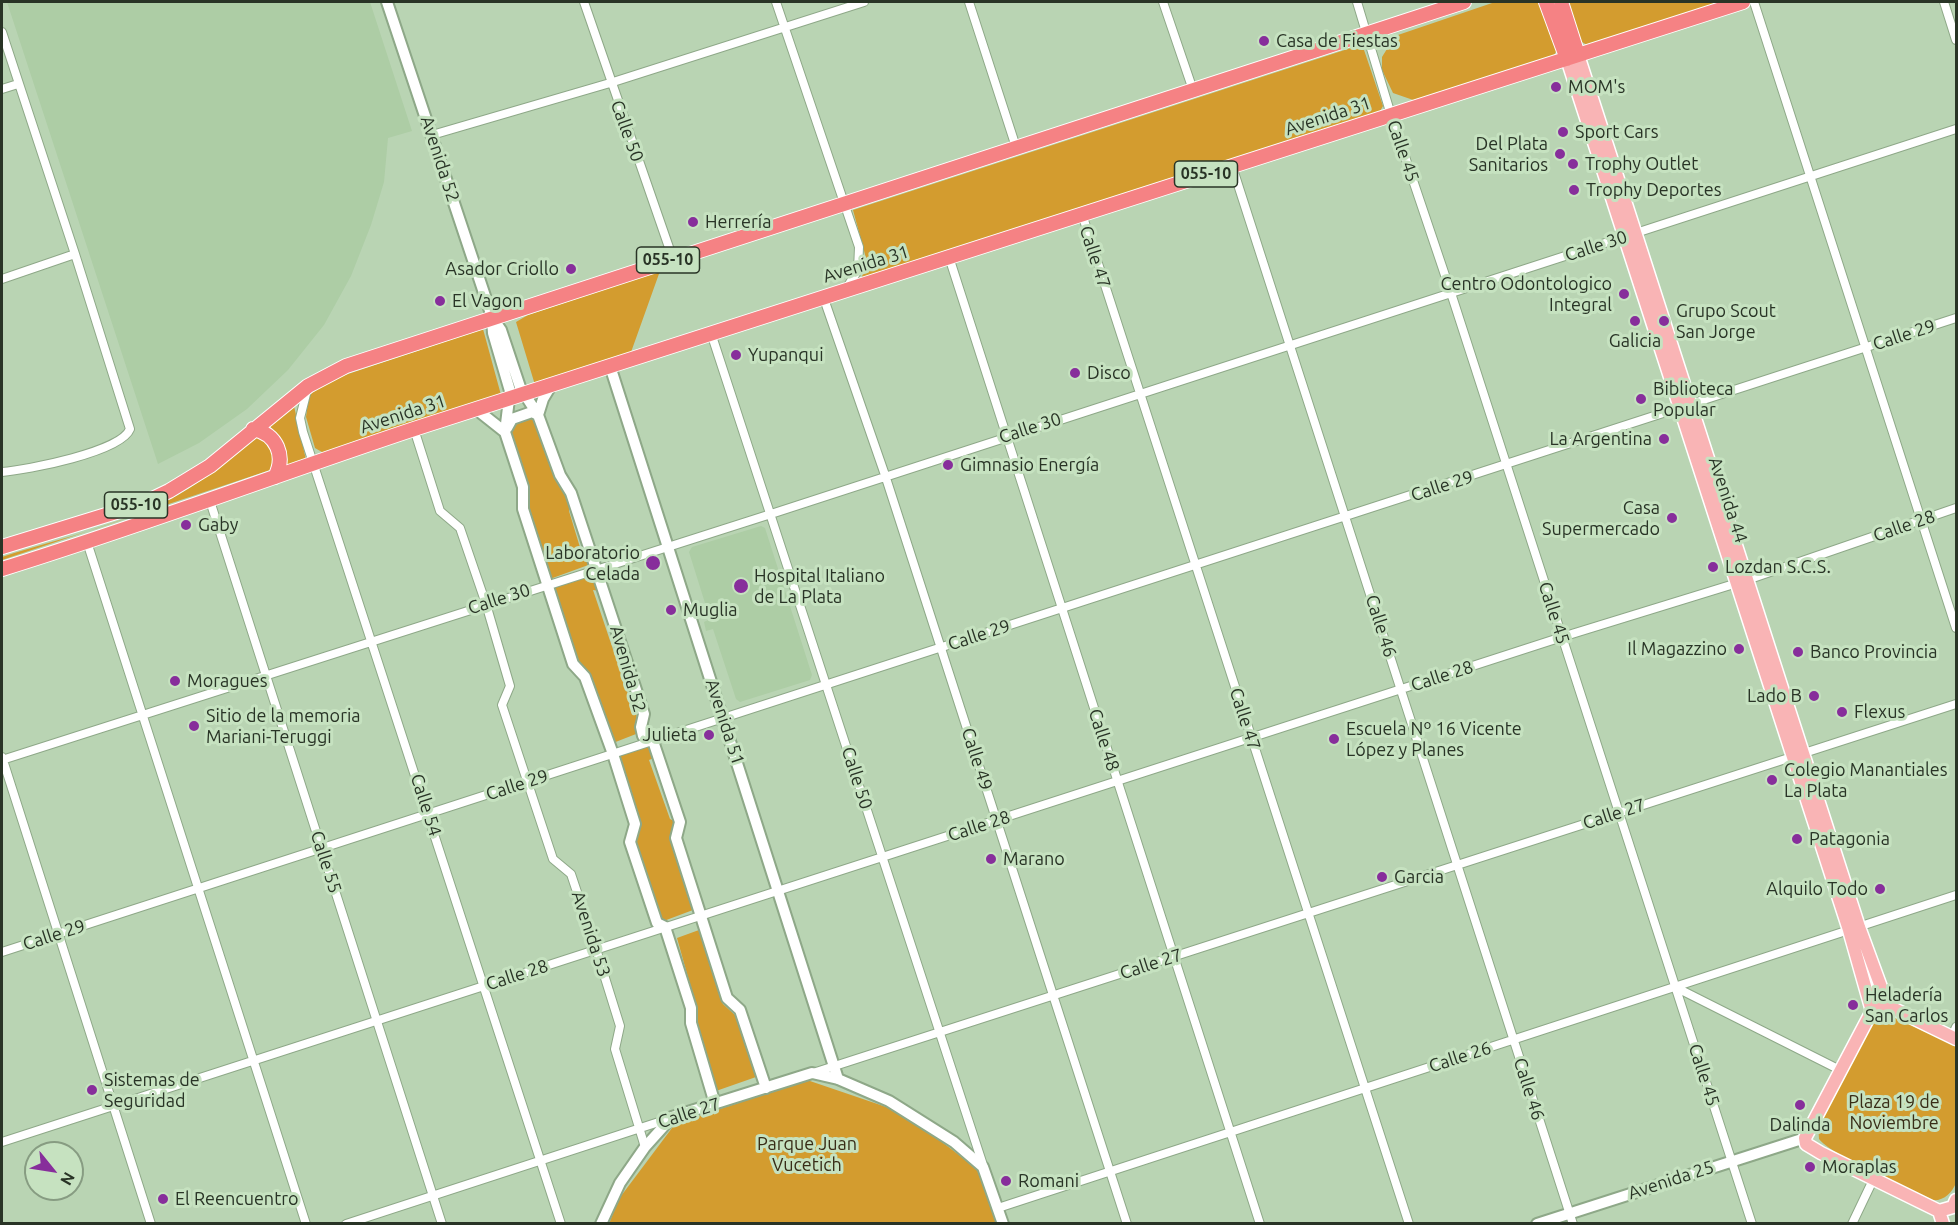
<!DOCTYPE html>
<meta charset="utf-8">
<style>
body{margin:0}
#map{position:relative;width:1958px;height:1225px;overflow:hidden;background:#b9d4b3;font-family:Ubuntu,sans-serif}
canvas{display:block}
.frame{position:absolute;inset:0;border:3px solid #293426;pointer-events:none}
.north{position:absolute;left:24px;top:1141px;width:60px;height:60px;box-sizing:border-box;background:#c6e2c0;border:2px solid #879c82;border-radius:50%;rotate:120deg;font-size:16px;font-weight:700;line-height:24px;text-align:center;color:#293426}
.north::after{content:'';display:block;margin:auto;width:21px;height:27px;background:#872e9b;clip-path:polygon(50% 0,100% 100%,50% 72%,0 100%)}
</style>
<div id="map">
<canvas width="1958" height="1225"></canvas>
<div class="frame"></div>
<div class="north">N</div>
</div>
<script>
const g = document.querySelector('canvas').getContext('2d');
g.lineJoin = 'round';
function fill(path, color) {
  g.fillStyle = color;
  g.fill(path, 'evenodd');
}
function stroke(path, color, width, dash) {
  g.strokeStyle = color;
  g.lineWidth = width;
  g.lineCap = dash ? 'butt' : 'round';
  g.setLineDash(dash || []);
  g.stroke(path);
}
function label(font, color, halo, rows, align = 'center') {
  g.font = font + ' Ubuntu,sans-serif';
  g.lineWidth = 6;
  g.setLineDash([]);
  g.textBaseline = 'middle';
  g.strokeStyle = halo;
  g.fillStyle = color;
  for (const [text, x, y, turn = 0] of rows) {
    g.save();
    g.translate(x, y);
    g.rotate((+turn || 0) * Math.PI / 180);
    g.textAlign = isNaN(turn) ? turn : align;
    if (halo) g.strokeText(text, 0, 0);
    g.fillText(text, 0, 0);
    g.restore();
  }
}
fill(new Path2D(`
 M7 2H370L412 131 388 138 384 182 371 225 351 276 324 325 288 370 247 409 199 443 158 464Z
 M761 526 765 528 812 675 810 680 740 702 736 699 713 629 706 631 704 622 710 619 689 552 692 547Z`), '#adcda5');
fill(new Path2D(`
 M1495 2H1541L1557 50 1553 57 1419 102 1393 93 1382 70V57L1395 36Z
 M1567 2H1725L1589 46 1580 41Z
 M1357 46 1364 50 1383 106 1379 113 861 282 866 258 853 210Z
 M660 271 630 355 535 385 516 322 528 315Z
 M483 329 501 395 327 455 315 448 306 417 309 395 333 379Z
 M294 406 306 460 284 467C287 453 279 433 268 425Z
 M533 417 560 484 569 495V511L582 554 588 556 591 564 550 579 526 506 529 491 509 428 514 423Z
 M257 434C270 442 278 454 273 469L2 560V557C63 537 133 523 188 489 214 473 235 454 257 434Z
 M593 573 600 591 593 590 631 703 636 705C638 715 635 724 636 734L613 743 589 673 576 660 553 588Z
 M648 744 654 758 649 760 670 819 674 821 673 843 693 910 661 922 635 837 618 756Z
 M699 930 723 1004 736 1016 756 1077 716 1091 694 1027 698 1013 677 938Z
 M1887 1014 1956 1046V1183C1952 1193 1943 1202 1931 1200 1914 1197 1828 1152 1819 1139L1818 1123 1871 1021Z
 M807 1080 904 1113 980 1171 997 1223 609 1224 618 1200 675 1124Z`), '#d39c2f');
const street = new Path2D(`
 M584 2 673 259
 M776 2 859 247 858 270 846 289
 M969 2 1016 147
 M1163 2 1193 90
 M1357 2 1391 115 1451 293 1752 1224
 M1754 2 1956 628
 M1944 2 1956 40
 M2 32 75 254 130 429C121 452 27 470 2 472
 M2 89 18 84
 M432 135 610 83 864 2
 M1232 166 1573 1224
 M1082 214 1409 1224
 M949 257 1260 1224
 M2 279 75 254
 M823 296 885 475 1127 1224
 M711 333 983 1165
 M307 390 300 418 303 432 561 1224
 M414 429 440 511 460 528 486 604 510 686 502 705 553 859 571 874 596 949 620 1026 615 1049 645 1147
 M210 501 442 1224
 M87 542 306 1224
 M2 757 151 1224
 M2 760 771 514 1956 129
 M2 952 1956 318
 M1675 987 1840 1070
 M1952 1036 1956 1027
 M813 1073 1956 704
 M2 1142 1562 637 1747 580 1956 508
 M998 1208 1956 895
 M346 1224 668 1119
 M1852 1224 1873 1180`);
const secondary = new Path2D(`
 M387 2 492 317 501 330 520 387 538 415 560 475 571 493 644 714 641 727 643 736 653 741 680 822 676 838 727 998 740 1010 766 1088
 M492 318 493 333 510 391 505 432 523 487V509L573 664 585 677 613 754 635 824 630 842 657 923 665 927 691 1008V1023L715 1104
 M610 366 838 1079
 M476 409 505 432
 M538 415 543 399 552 384
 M507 428 512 419 532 412 538 415
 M601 1224 620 1183 645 1147 672 1117 812 1073 838 1079 889 1101 954 1142 983 1167 1003 1224
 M1537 1224 1805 1138`);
const primary = new Path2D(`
 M1578 55 1859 927 1888 1006
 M1567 59 1849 930 1872 1011
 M1956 1039 1888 1006 1872 1011 1805 1138 1806 1144 1821 1153 1939 1211 1953 1207 1956 1200
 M1939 1211 1943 1224`);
const highway = new Path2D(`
 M1546 2 1567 59
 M1561 2 1578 55
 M253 429C277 434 286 456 275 477
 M2 547 142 504 169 491 210 466 308 386 346 366 1464 2
 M2 569C141 526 276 475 414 429L1743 2`);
stroke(street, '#8ea888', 10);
stroke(secondary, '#8ea888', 14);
stroke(primary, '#fff', 15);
stroke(highway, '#fff', 16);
stroke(street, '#fff', 8);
stroke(secondary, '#fff', 10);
stroke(primary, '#f9b4b5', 12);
stroke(highway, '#f58284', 14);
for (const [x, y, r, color] of [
 [1264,41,6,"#872e9b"],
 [1556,87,6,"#872e9b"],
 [1563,132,6,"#872e9b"],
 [1560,154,6,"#872e9b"],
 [1573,164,6,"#872e9b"],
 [1574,190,6,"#872e9b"],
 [693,222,6,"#872e9b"],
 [571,269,6,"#872e9b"],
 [1624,294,6,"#872e9b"],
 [440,301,6,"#872e9b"],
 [1635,321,6,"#872e9b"],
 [1664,321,6,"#872e9b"],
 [736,355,6,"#872e9b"],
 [1075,373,6,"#872e9b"],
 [1641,399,6,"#872e9b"],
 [1664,439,6,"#872e9b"],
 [948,465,6,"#872e9b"],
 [1672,518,6,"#872e9b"],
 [186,525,6,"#872e9b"],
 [653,563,8,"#872e9b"],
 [1713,567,6,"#872e9b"],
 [741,586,8,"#872e9b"],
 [671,610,6,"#872e9b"],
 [1739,649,6,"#872e9b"],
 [1798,652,6,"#872e9b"],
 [175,681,6,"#872e9b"],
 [1814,696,6,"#872e9b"],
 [1842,712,6,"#872e9b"],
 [194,726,6,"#872e9b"],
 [709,735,6,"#872e9b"],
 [1334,739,6,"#872e9b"],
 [1772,780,6,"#872e9b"],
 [1797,839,6,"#872e9b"],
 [991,859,6,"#872e9b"],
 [1382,877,6,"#872e9b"],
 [1880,889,6,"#872e9b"],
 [1853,1005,6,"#872e9b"],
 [92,1090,6,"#872e9b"],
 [1800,1105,6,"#872e9b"],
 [1810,1167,6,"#872e9b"],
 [1006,1181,6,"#872e9b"],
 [163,1199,6,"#872e9b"]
]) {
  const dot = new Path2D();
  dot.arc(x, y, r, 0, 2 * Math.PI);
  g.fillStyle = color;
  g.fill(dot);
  stroke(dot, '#c6e2c0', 2);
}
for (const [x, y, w] of [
 [1206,174,63],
 [668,260,63],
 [136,505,63]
]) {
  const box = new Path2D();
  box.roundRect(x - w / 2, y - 13, w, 26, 4.5);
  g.fillStyle = '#c6e2c0';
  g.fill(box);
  stroke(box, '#293426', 1.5);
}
label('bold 16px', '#293426', null, [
 ["055-10",1206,174],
 ["055-10",668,260],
 ["055-10",136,505]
]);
label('18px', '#293426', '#c6e2c0', [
 ["Casa de Fiestas",1276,41],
 ["MOM's",1568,87],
 ["Sport Cars",1575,132],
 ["Del Plata",1548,144,"right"],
 ["Sanitarios",1548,165,"right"],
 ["Trophy Outlet",1585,164],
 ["Trophy Deportes",1586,190],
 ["Herrería",705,222],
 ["Asador Criollo",559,269,"right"],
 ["Centro Odontologico",1612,284,"right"],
 ["Integral",1612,305,"right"],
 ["El Vagon",452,301],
 ["Grupo Scout",1676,311],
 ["San Jorge",1676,332],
 ["Galicia",1635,341,"center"],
 ["Yupanqui",748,355],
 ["Disco",1087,373],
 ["Biblioteca",1653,389],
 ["Popular",1653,410],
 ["La Argentina",1652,439,"right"],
 ["Gimnasio Energía",960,465],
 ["Casa",1660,508,"right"],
 ["Supermercado",1660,529,"right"],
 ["Gaby",198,525],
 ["Laboratorio",640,553,"right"],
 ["Celada",640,574,"right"],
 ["Lozdan S.C.S.",1725,567],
 ["Hospital Italiano",754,576],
 ["de La Plata",754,597],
 ["Muglia",683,610],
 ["Il Magazzino",1727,649,"right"],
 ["Banco Provincia",1810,652],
 ["Moragues",187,681],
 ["Lado B",1802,696,"right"],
 ["Flexus",1854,712],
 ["Sitio de la memoria",206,716],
 ["Mariani-Teruggi",206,737],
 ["Escuela Nº 16 Vicente",1346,729],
 ["López y Planes",1346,750],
 ["Julieta",697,735,"right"],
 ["Colegio Manantiales",1784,770],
 ["La Plata",1784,791],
 ["Patagonia",1809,839],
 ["Marano",1003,859],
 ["Garcia",1394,877],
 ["Alquilo Todo",1868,889,"right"],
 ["Heladería",1865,995],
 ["San Carlos",1865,1016],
 ["Sistemas de",104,1080],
 ["Seguridad",104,1101],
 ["Dalinda",1800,1125,"center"],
 ["Moraplas",1822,1167],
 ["Romani",1018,1181],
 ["El Reencuentro",175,1199]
], 'left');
label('18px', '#293426', '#c6e2c0', [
 ["Avenida 31",1328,116,-18],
 ["Calle 50",627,131,70],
 ["Calle 45",1403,151,71],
 ["Avenida 52",440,159,72],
 ["Calle 30",1596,246,-18],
 ["Calle 47",1095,257,72],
 ["Avenida 31",866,264,-17],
 ["Calle 29",1904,335,-18],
 ["Avenida 31",403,414,-18],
 ["Calle 30",1030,428,-18],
 ["Calle 29",1442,486,-18],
 ["Avenida 44",1728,500,72],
 ["Calle 28",1904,526,-19],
 ["Calle 30",499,599,-18],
 ["Calle 45",1554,613,72],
 ["Calle 46",1381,626,72],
 ["Calle 29",979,635,-18],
 ["Avenida 52",628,669,74],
 ["Calle 28",1442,676,-18],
 ["Calle 47",1245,719,72],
 ["Avenida 51",725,722,72],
 ["Calle 48",1104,740,72],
 ["Calle 49",977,759,72],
 ["Calle 50",857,778,72],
 ["Calle 29",517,785,-18],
 ["Calle 54",426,805,72],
 ["Calle 27",1614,814,-18],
 ["Calle 28",979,826,-18],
 ["Calle 55",326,862,72],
 ["Avenida 53",591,934,72],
 ["Calle 29",54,935,-18],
 ["Calle 27",1151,964,-18],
 ["Calle 28",517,975,-18],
 ["Calle 26",1460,1057,-18],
 ["Calle 45",1704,1075,72],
 ["Calle 46",1529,1089,72],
 ["Calle 27",689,1113,-18],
 ["Avenida 25",1671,1180,-18]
]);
label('18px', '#382c16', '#c6e2c0', [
 ["Plaza 19 de",1894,1102],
 ["Noviembre",1894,1123],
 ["Parque Juan",807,1144],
 ["Vucetich",807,1165]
]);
</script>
